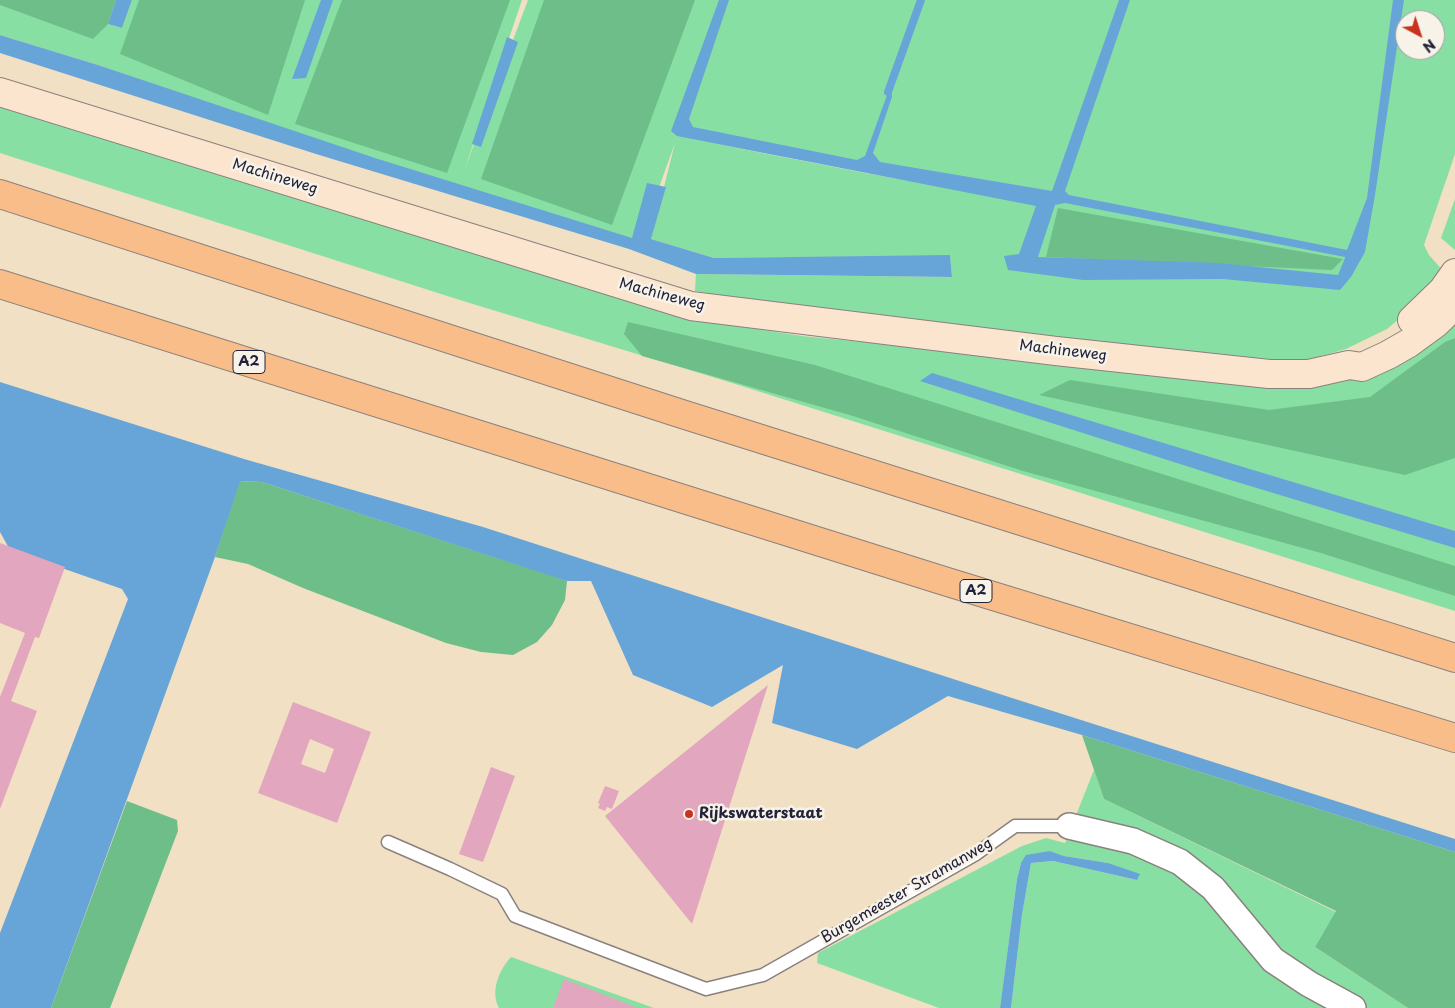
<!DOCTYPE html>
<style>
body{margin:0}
#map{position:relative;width:1455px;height:1008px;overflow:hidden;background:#f1e0c3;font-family:"Playpen Sans",sans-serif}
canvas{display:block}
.north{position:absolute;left:1395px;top:10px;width:50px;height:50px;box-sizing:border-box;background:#f7f3e8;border:1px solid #a29fa3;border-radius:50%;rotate:140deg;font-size:14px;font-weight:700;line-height:20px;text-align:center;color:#22223b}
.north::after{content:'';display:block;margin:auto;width:18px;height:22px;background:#c8321e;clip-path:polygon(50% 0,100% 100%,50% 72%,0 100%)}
</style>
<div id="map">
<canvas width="1455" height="1008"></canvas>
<div class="north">N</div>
</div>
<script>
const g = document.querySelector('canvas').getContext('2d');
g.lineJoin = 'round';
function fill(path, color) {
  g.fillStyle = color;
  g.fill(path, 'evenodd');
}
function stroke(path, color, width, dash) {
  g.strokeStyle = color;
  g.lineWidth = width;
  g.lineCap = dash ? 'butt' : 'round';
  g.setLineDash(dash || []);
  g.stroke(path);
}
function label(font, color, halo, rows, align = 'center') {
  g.font = font + ' "Playpen Sans",sans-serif';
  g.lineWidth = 5;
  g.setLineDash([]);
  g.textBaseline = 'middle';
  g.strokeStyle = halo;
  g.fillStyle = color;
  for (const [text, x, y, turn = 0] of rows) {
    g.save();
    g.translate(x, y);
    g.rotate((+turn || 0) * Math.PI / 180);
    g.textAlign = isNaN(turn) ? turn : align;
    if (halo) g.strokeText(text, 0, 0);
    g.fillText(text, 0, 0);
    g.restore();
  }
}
fill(new Path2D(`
 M0 0H116L108 24 122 28 132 0H522L464 171 528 0H1455V154L1424 245 1429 255 1445 273 1424 298 1387 329 1346 349 1307 360 1274 364 806 312 695 291 696 274 952 277 950 256 714 258 651 239 675 143 636 251 98 65 0 35ZM1405 20H1435V50H1405ZM706 142 1027 202 865 173Z
 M0 99 583 282 680 317 802 336 1012 357 1292 387 1455 317V611L729 382 463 301 0 153Z
 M1455 199V250L1441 238Z
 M1094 770 1104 799 1336 912 1315 947 1408 1008H1011L1022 915 1031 863 1053 861 1137 880 1108 863 1064 856 1050 851 1021 863 1017 879 1000 1008H939L817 963 818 953 1022 846 1046 838 1065 843Z
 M511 957 654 1008H499C490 991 499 970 511 957Z`), '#88dfa3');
fill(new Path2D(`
 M0 0H116L108 24 93 39 0 5Z
 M139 0H305L268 115 120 54Z
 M342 0H510L447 173 295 124Z
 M544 0H695L612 225 481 179Z
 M1058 208 1343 259 1332 270 1046 257Z
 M628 322 815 365 1455 566V596L1321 553 1023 471 853 416 642 356 624 334Z
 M1455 338V458L1405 475 1039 395 1070 380 1269 410 1370 397 1445 342Z
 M239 481 262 482 500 559 546 573 567 581 565 600 552 625 537 642 513 655 481 652 446 643 303 588 248 564 215 557Z
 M1082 735 1455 852V1008H1408L1315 947 1336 911 1104 799Z
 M127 801 177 820 178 831 110 1008H51Z`), '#6ebe89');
fill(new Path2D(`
 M116 0H132L122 28 108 24Z
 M321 0H333L306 78 292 79Z
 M719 0H729L689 119 693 127 857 160 865 156 891 84 892 97 873 153 880 162 1052 191 1119 0H1130L1065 191 1069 195 1347 250 1367 198 1393 0H1404L1375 195 1365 252 1351 277 1340 290 1223 279 1083 280 1008 270 1004 256 1019 254 1036 206 677 136 671 131ZM1065 203 1345 257V258L1338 275 1219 263 1038 257 1055 205Z
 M0 35 98 65 375 158 632 238 647 183 666 187 651 239 714 258 950 255 952 277 696 274 629 249 316 154 0 53Z
 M507 37 518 42 481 147 472 144Z
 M932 373 1455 531V548L1227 479 920 381Z
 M0 382 244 459 483 527 1012 698 1455 839V852L1082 735 948 696 857 749 772 723 783 665 712 707 633 675 591 581H567L262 482 240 481 215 557 51 1008H0V933L128 599 122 589 10 550 0 532Z
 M1050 851 1064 856 1108 863 1140 874 1137 880 1053 861 1031 863 1022 915 1011 1008H1000L1017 879 1021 863 1026 855Z`), '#67a5d9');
stroke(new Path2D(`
 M888 92 921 0`), '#67a5d9', 8);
fill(new Path2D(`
 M0 543 65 567 39 638 35 637 11 701 37 711 0 809V697L25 633 0 623Z
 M768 685 692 924 605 816Z
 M293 702 371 732 337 823 258 793ZM310 739 334 749 325 773 301 764Z
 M491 767 515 776 483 862 459 854Z
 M605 786 619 791 612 809 607 807 605 811 598 808 600 804 598 803Z
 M564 979 638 1008H553Z`), '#e3a6bf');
const lane = new Path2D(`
 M388 842 450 869 502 894 515 916 706 989 763 975 976 854 1015 826H1069`);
const street = new Path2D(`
 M1069 826 1133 841 1180 862 1213 888 1273 960 1309 984 1353 1008`);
const secondary = new Path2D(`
 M0 92 691 306 1056 351 1269 374H1309L1349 365 1362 367 1388 355 1409 343 1435 324 1455 305
 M1412 320 1443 290 1455 273`);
const highway = new Path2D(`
 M0 194 682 414 1455 658
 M0 284 941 580 1455 738`);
stroke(lane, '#8a817f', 15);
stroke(street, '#8a817f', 28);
stroke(secondary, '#8a817f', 30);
stroke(highway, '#8a817f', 30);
stroke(lane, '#fff', 12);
stroke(street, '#fff', 25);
stroke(secondary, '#fce5cf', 28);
stroke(highway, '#f8bd88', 28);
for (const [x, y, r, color] of [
 [689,814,5,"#c8321e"]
]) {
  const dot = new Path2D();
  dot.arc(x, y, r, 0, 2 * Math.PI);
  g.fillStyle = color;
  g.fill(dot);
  stroke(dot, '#f7f3e8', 2);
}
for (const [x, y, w] of [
 [249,362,32],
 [976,591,32]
]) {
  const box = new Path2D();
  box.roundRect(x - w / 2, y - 11.5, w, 23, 4);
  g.fillStyle = '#f7f3e8';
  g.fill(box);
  stroke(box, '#22223b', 1);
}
label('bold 14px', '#22223b', null, [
 ["A2",249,362],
 ["A2",976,591]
]);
label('15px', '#22223b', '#f7f3e8', [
 ["Machineweg",275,177,17],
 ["Machineweg",662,295,15],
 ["Machineweg",1063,351,7],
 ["Burgemeester Stramanweg",907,891,-30]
]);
label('bold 15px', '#22223b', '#f7f3e8', [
 ["Rijkswaterstaat",699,814]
], 'left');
</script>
